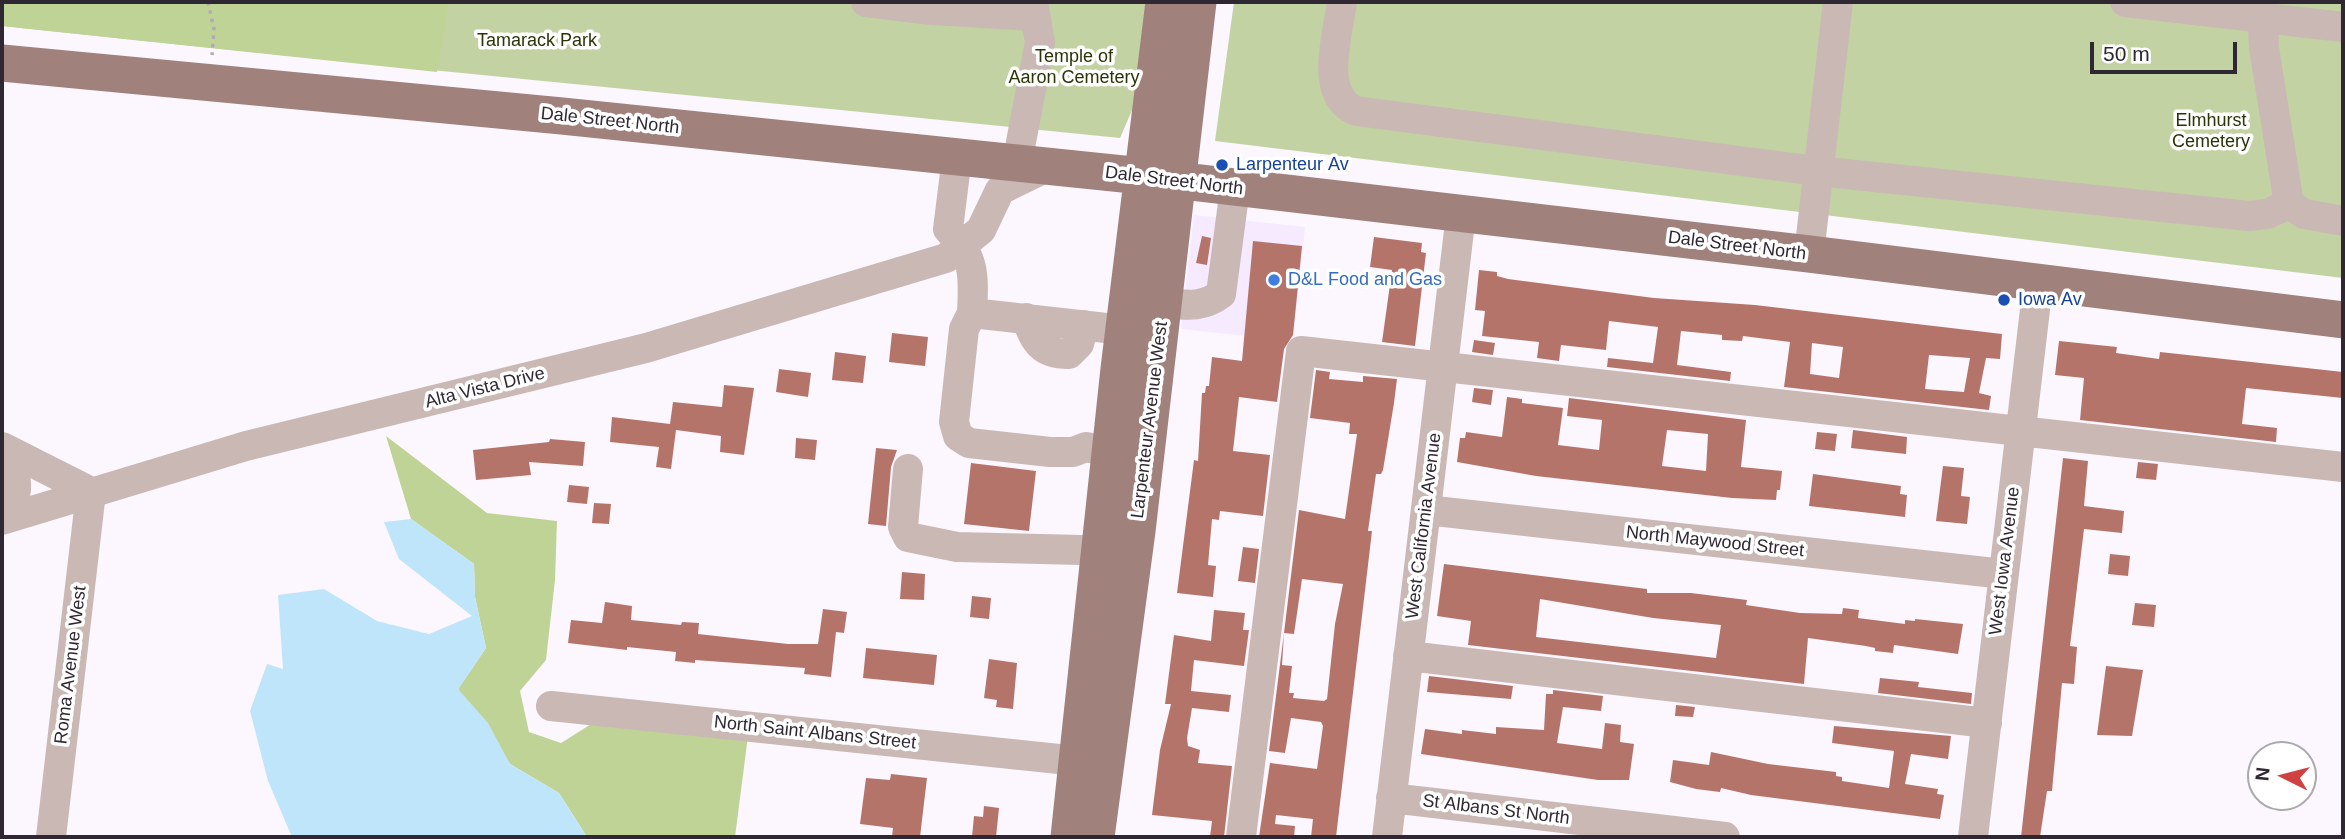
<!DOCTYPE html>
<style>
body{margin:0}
#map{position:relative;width:2345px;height:839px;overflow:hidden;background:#fcf7fe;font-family:Helvetica,sans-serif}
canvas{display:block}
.frame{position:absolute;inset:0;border:4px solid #2f2732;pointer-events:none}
.north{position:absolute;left:2247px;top:741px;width:70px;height:70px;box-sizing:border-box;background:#fff;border:2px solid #aca9ad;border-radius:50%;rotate:276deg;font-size:19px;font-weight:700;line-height:28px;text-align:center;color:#2f2732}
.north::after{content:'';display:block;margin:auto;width:24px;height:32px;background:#d04142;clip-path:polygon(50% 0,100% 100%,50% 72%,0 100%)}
.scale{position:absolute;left:2090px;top:42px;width:147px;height:32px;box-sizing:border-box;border:4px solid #2f2732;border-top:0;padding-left:9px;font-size:21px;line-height:24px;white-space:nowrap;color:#2f2732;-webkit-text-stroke:5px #fff;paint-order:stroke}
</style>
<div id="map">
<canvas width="2345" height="839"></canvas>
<div class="frame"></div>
<div class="north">N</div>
<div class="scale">50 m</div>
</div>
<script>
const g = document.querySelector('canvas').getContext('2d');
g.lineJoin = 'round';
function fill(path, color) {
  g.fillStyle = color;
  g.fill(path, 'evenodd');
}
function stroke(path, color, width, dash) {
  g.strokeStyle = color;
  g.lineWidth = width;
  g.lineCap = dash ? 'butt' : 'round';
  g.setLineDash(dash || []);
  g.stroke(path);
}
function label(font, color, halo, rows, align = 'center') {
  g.font = font + ' Helvetica,sans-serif';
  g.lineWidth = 7;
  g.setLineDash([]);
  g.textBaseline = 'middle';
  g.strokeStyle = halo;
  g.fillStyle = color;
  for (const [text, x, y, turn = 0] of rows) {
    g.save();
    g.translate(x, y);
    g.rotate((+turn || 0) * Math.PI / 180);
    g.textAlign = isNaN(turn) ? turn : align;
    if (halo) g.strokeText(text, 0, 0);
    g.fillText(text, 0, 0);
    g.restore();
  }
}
fill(new Path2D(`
 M1194 215 1305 227 1293 341 1181 329Z`), '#f5eaff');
fill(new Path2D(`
 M2 2H1148L1136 101 1120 138C748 100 374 66 2 26Z
 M1234 2H2343V278L1215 141Z`), '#c3d2a2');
fill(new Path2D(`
 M2 2H448V8L437 72 2 26Z
 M386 436 487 513 557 521 555 580 546 660 520 691 529 732 561 743 596 721 748 736 735 837H587L559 793 510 764 458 689 486 648 475 597 474 564 411 519Z`), '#c0d396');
fill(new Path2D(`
 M411 519 474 564 475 597 486 648 458 689 488 723 510 764 559 793 587 837H292L268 781 250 711 267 664 283 669 278 595 324 589 377 621 429 634 472 616 399 559 384 522Z`), '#bfe5fb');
fill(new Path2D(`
 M1202 236 1211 238 1207 265 1196 263Z
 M1374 237 1422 243 1421 252 1426 253 1415 346 1382 342 1392 270 1370 267Z
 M1253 241 1302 246 1293 335 1284 349 1277 402 1239 397 1233 451 1270 455 1263 516 1220 511 1219 520 1212 519 1208 565 1216 566 1213 597 1177 593 1194 460 1198 461 1202 393H1205L1206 386H1209L1212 357 1242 361Z
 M1479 270 1497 272V276L1508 279 1654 298 1755 305 2002 334 2000 359 1986 358 1979 393 1991 396 1989 410 1784 387 1790 342 1743 336 1742 341 1722 340V335L1681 331 1677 365 1731 372 1730 381 1607 367 1608 358 1653 363 1658 327 1609 321 1606 350 1561 345 1559 361 1537 358 1539 342 1482 336 1485 311 1475 310ZM1812 343 1843 347 1839 378 1810 374ZM1929 355 1970 358 1964 392 1925 389Z
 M892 333 928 337 925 366 889 362Z
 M1474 340 1495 343 1493 355 1472 352Z
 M2059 341 2117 347 2116 353 2159 359 2160 352 2343 372V398L2246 388 2242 424 2277 428 2276 442 2080 420 2084 378 2055 375Z
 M835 352 866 356 863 383 832 380Z
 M779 369 811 373 808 397 776 392Z
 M1316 370 1330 372 1329 379 1363 382V376L1397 379 1394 403 1383 470 1381 474H1376L1368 531H1372L1336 837H1311L1313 819 1276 815 1275 824 1295 826 1294 837H1259L1270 763 1317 769 1323 726 1321 722 1291 718 1285 753 1269 751 1284 633 1282 665 1292 666 1289 693H1294L1293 698 1324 701 1327 699 1335 624 1343 584 1302 579 1294 634 1284 633 1299 510 1345 519 1357 434H1349L1350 423 1310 418Z
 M724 385 754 388 744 455 720 452 721 436 676 430 671 469 656 467 659 447 610 442 612 417 670 424 673 402 722 407Z
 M1474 388 1493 390 1491 405 1472 402Z
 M1507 397 1522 399V403L1563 408 1558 445 1599 450 1602 420 1567 416 1569 398 1746 420 1741 467 1782 471 1780 490H1777L1776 500 1732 498 1536 476 1457 462 1460 438H1465L1466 432 1502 437ZM1667 430 1708 434 1706 471 1662 466Z
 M1853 430 1907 437 1906 454 1851 448Z
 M1817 432 1837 434 1835 451 1815 449Z
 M796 438 817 440 815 460 795 458Z
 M550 439 585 442 583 466 529 462 531 475 476 480 473 450 549 442Z
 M876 448 897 450 891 467 886 526 868 524Z
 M2063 458 2088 461 2084 506 2124 511 2122 533 2084 529 2070 646 2077 647 2074 684 2062 683 2052 791H2047L2040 837H2021Z
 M2138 462 2158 464 2156 480 2136 478Z
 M971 463 1036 471 1029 531 964 524Z
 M1943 466 1964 468 1961 496 1970 497 1967 524 1936 521Z
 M1813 474 1901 486 1900 494 1907 495 1905 517 1809 506Z
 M569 485 589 487 587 504 567 502Z
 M594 503 611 504 609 524 592 523Z
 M1243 547 1259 549 1255 583 1238 581Z
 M2110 554 2130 556 2128 576 2108 574Z
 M1444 564 1647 589V593H1691L1747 600 1746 605 1800 613 1842 614 1843 608 1859 610 1858 618 1905 624V620L1915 621V619L1963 624 1958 654 1894 645 1893 653 1875 651V648L1866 646 1808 638 1804 684 1468 645 1471 621 1437 616ZM1540 599 1653 618 1721 625 1716 658 1536 637Z
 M902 572 925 574 924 600 900 599Z
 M972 596 991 598 989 619 970 617Z
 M605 602 632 606 631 620 681 625 682 622 699 623 698 634 788 644H818L823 609 847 612 844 633 836 632 831 677 804 674 805 668 695 660V663L675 661 676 652 627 647V650L568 643 571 620 602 623Z
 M2135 603 2156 605 2154 627 2132 625Z
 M1214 610 1245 613 1243 630H1249L1244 666 1194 660 1191 691 1231 695 1229 712 1192 708 1187 738 1188 746 1200 750 1198 763 1232 766 1224 837H1210L1212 821 1152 815 1160 750 1171 704H1165L1174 635 1211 641Z
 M866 648 937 655 934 685 863 678Z
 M989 659 1017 663 1013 709 996 707 997 700 984 698Z
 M2106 666 2143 670 2132 736 2097 735Z
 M1429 676 1513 686 1511 699 1427 692Z
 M1880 678 1919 682 1918 687 1972 693 1971 704 1878 693Z
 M1553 690 1603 696 1601 711 1563 707 1557 743 1602 749 1605 723 1621 725 1620 742 1634 744 1629 780H1598L1421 754 1425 729 1462 734V730L1496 734V727L1544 730 1546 694H1553Z
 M1676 705 1695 707 1693 717 1675 716Z
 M1834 726 1951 736 1948 759 1911 754 1905 784 1938 789 1937 794 1944 795 1940 819 1751 795 1721 788 1720 792 1696 789 1670 782 1673 760 1709 765 1711 752 1768 764 1836 772V776L1842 777V781L1889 788 1894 751 1832 743Z
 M891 774 927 778 920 837H892L893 828 860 824 866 778 890 780Z
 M984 806 999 808 996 837H972L974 816 983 817Z`), '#b5746a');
stroke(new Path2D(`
 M208 2 214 29 212 55`), '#b0aab2', 3.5, [3.5, 5]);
stroke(new Path2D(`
 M866 2 932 10 1034 16
 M1342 2C1338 34 1318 95 1356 111L1817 171 2249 216 2267 214 2289 204
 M2125 2 2343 27
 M2262 2 2264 48 2289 204 2304 214 2343 221
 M957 157 948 229C975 257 974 275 972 313L1124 330
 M1017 163 1040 42 1033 2
 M1809 254 1838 2
 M1164 303C1186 305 1203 308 1221 294L1235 188
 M972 313 964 329 954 422 958 436 969 443 1050 452H1073L1086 447 1111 452
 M1026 318C1035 342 1041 354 1069 354L1079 344 1084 325
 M2 447 91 492 51 837
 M908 469 903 527 908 537 957 547 1082 550 1100 556
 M1426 510 2004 574
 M2 513C25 497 16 468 2 448
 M2 520 246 446 646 348 946 258 981 230 1000 190 1049 166
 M1408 656 1987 723
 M551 706 1078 761
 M1391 798 1725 837
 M1241 837 1301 351 2343 467
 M1387 837 1461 214
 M1973 837 2038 284`), '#cab8b5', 30);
stroke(new Path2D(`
 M2 63 562 116 1123 174 1809 254 2343 320
 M1069 837 1119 369 1164 2
 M1096 837 1137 531 1198 2`), '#a0817c', 37);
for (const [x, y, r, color] of [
 [1222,165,7,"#1a4fb4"],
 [1274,280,7,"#3f7fe0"],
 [2004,300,7,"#1a4fb4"]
]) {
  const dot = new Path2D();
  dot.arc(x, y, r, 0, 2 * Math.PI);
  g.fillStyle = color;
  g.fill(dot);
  stroke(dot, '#fff', 2.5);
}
label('18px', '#2a3507', '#fff', [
 ["Tamarack Park",537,41],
 ["Temple of",1074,57],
 ["Aaron Cemetery",1074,78],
 ["Elmhurst",2211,121],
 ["Cemetery",2211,142]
]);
label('18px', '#2f2732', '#fff', [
 ["Dale Street North",610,121,6],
 ["Dale Street North",1174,181,7],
 ["Dale Street North",1737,246,7],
 ["Alta Vista Drive",485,388,-14],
 ["Larpenteur Avenue West",1150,420,-83],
 ["West California Avenue",1424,526,-83],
 ["North Maywood Street",1715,542,6],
 ["West Iowa Avenue",2005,561,-83],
 ["Roma Avenue West",71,665,-83],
 ["North Saint Albans Street",815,733,6],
 ["St Albans St North",1496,810,7]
]);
label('18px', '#164399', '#fff', [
 ["Larpenteur Av",1236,165],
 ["Iowa Av",2018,300]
], 'left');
label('18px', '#366cbe', '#fff', [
 ["D&L Food and Gas",1288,280]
], 'left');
</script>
